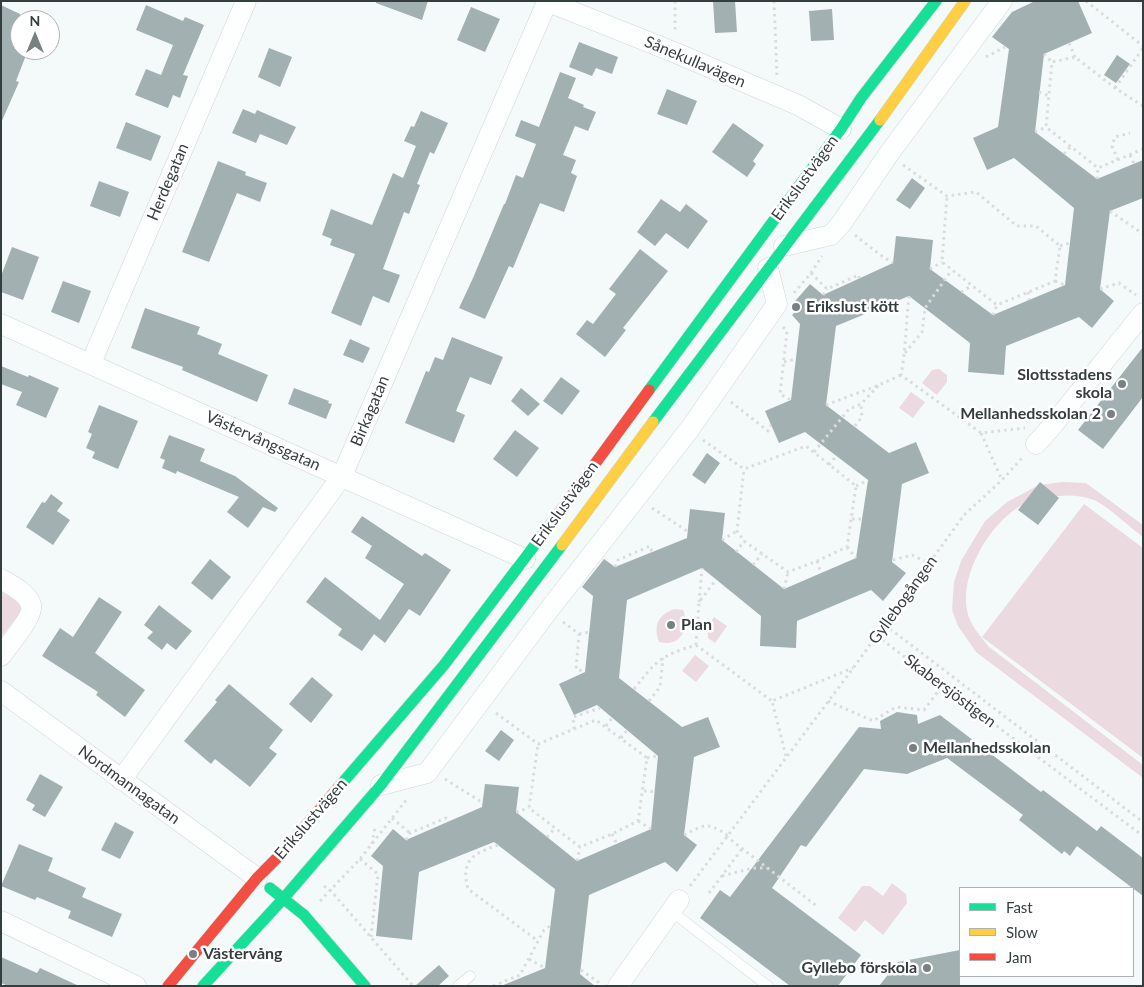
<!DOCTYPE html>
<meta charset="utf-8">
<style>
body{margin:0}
#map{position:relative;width:1144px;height:987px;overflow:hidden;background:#f4fafa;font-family:Lato,sans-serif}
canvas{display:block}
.frame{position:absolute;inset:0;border:2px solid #353e3f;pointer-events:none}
.legend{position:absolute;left:959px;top:887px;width:175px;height:90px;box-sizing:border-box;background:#fff;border:1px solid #aeb2b2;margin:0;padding:6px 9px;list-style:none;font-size:15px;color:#353e3f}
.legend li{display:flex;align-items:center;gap:10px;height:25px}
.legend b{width:25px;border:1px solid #aeb2b2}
.north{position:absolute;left:10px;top:10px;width:50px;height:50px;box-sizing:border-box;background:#fff;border:1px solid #aeb2b2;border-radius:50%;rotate:0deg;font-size:14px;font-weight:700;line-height:20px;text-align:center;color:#353e3f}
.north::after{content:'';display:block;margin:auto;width:18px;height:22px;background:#788080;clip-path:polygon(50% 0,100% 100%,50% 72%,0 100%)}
</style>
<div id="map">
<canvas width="1144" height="987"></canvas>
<div class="frame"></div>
<ul class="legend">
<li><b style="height:6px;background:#16e098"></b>Fast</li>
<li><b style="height:6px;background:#ffcf43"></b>Slow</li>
<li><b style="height:6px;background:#f24e42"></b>Jam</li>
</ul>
<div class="north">N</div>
</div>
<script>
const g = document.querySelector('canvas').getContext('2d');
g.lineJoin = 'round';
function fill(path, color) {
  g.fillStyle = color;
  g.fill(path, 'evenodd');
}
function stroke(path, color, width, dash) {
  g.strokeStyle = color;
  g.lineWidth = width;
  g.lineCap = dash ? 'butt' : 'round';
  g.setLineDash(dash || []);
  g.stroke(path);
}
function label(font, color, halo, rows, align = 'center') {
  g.font = font + ' Lato,sans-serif';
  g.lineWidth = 5;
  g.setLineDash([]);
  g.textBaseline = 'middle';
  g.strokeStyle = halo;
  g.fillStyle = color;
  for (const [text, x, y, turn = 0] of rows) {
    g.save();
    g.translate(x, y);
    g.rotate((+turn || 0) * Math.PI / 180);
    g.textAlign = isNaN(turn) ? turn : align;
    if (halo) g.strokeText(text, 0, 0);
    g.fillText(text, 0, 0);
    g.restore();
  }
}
fill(new Path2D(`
 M939 369 947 375V382L937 395 922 383 932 370Z
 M911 392 925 402 913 418 899 408Z
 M1062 482 1086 483 1143 525V537C1132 529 1105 504 1094 500 1074 493 1054 495 1034 501 1030 503 1024 504 1020 506 989 525 960 574 967 610 969 624 980 635 988 646L1143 765V778L976 652 958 626 952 610 954 582 961 561 985 521 1007 502 1039 485Z
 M1084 504 1143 548V758L982 637Z
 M1 590 19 602 22 611 1 637Z
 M675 609 683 610C691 628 680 648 659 642 653 626 658 614 675 609Z
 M714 617 727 626 715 643 708 638 707 627Z
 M695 655 709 666 696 682 682 671Z
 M892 883 906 894 907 903 883 935 865 920 855 932 838 918 862 886H870L883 896Z`), '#ecdae1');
fill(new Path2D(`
 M376 1H428L422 20 376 3Z
 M713 1H735L737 32 715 33Z
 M1035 1H1078L1092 33 1044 54 1035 132 1097 179 1143 160V198L1110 211 1100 289 1114 301 1092 328 1079 317 1006 346 1004 375 968 372 970 343 909 296 836 326 826 405 889 453 916 442 929 473 902 484 892 562 906 573 883 601 871 590 797 621 796 648 760 646 761 616 702 568 627 600 619 678 682 727 708 717 720 747 694 757 684 835 697 845 677 872 665 862 589 895 580 974 595 986H501L545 968 555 889 494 842 419 872 412 940 376 936 383 866 371 856 393 829 406 840 482 807 485 784 519 787 516 812 577 861 651 829 658 756 597 705 574 715 559 684 585 672 593 596 582 587 604 559 615 567 687 538 690 509 725 513 722 540 784 589 856 558 868 480 805 432 779 443 765 411 791 400 800 324 792 315 795 312 790 307 810 284 823 295 893 263 896 236 933 240 930 269 993 315 1065 285 1074 208 1014 158 987 170 973 138 998 127 1009 49 992 37 1012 12Z
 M1 5 20 14V50H28L16 81 19 82 1 123Z
 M146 5 183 21 185 17 204 25 183 75 188 76 180 98 173 95 168 108 135 95 146 69 161 75 173 45 136 30Z
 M471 7 500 19 485 52 457 40Z
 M832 9 834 40 811 41 809 11Z
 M579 42 618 57 612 74 596 68 592 76 569 67Z
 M269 48 292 57 280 87 258 77Z
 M1117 55 1130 64 1116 83 1104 75Z
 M560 72 576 78 568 98 584 105 583 107 596 112 588 131 575 126 563 155 576 160 571 173 577 176 564 212 540 203 513 268 509 266 485 319 459 308 473 278 504 204H505L516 175 523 178 536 144 515 136 521 120 539 127Z
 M667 89 697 101 687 125 657 114Z
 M243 109 255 114 257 110 296 127 287 145 260 134 256 143 232 133Z
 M421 111 448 123 434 154 430 152 417 184 420 185 409 214 404 212 383 269 400 275 389 303 373 296 361 326 331 313 355 254 330 245 332 239 322 235 331 209 372 225 393 173 403 178 416 146 404 141 411 126 414 127Z
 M126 122 161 136 151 161 116 148Z
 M733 123 764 145 753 161 756 164 747 177 712 152Z
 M218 161 246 172 245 175 267 183 260 202 237 193 209 262 182 252Z
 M912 178 925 188 910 209 896 200Z
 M99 181 129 192 120 217 90 206Z
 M661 199 680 212 686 204 708 221 688 249 666 233 655 246 637 232Z
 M12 247 39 257 23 300 1 292V276Z
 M640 249 668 271 623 328 626 330 605 357 576 334 587 320 593 324 616 294 609 289Z
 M63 281 91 291 79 323 51 312Z
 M145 308 200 327 197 334 222 344 218 354 268 375 257 402 182 370 183 367 131 348Z
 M452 337 503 357 491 385 470 377 456 411 465 415 454 443 405 423 426 371 429 372 435 357 443 360Z
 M350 339 370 348 363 363 343 355Z
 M1143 347V397L1103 449 1078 430Z
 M1 366 28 377 29 375 59 388 46 418 16 405 22 392 1 384Z
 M561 377 580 391 562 415 543 401Z
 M294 388 329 401 328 403 332 404 326 419 288 404Z
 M521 388 540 404 528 416 511 401Z
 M99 405 138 421 118 469 92 458 95 452 86 448 92 434 88 432Z
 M515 430 539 448 517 477 493 459Z
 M169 435 205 449 200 461 235 476 278 508 275 512 263 507 248 528 227 512 239 497 177 471 176 474 162 468 165 460 160 458Z
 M707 453 720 463 705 484 692 475Z
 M1040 482 1059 498 1038 525 1018 510Z
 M51 494 63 503 57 511 70 520 53 545 26 527 42 502 45 503Z
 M362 516 422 556 425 553 451 570 420 616 409 609 385 643 374 634 362 651 338 635 342 629 306 602 325 577 380 620 404 584 365 558 372 546 351 532Z
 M210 559 231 577 212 600 191 583Z
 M99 597 122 612 95 653 145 690 125 717 96 695 98 692 42 656 60 628 73 637Z
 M159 605 192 631 176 650 167 643 162 650 147 638 153 632 144 625Z
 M312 677 333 695 311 723 289 704Z
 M229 684 283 730 269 748 277 754 250 787 215 759 211 764 184 741 217 702 215 700Z
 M897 712 917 715 918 724 940 715 1041 792 1043 790 1097 831 1101 826 1143 858V896L1077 846 1070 856 1064 851 1062 854 1019 820 1023 815 947 758 907 774 864 769 806 847 801 845 772 888 861 955 838 986H790L700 918 720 890 730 897 859 727 881 729 880 721Z
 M501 730 514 740 499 761 485 751Z
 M40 774 63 787 45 817 32 810 35 805 26 800Z
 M115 822 134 832 120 859 101 850Z
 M19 844 53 858 48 871 86 888 82 897 122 914 112 937 68 918 71 911 37 897 35 900 1 886Z
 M960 950V985L879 986 898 962Z
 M1 957 37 973 40 968 79 986H8L1 983Z
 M439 965 449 976 438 986H415Z`), '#a3b0b1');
const lane = new Path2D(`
 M671 911 768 986
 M458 986 470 976`);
const street = new Path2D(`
 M546 1 676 53 798 105 841 129
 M784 246 831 235 841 224 888 155 1002 1
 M1 324 525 559
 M91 363 246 1
 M1036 444 1053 425 1143 313
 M1 579C11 585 28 593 31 605 34 617 8 645 1 656
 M1 691 257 878
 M121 780 342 476 547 2
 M381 785 427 773 548 611 689 430 777 304 768 268
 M1 921 136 986
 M618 986 679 900`);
const fast = new Path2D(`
 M649 390 841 129 861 98 936 1
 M653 422 880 120
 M338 788 444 665 559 513
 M270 888 304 915 365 986
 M203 986 283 899 381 785 562 545`);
const slow = new Path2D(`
 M880 120 965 1
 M562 545 653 422`);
const jam = new Path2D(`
 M559 513 649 390
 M168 986 257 878 284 851 338 788`);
stroke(lane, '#ced6d6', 11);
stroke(street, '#ced6d6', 21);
stroke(fast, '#ced6d6', 12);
stroke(slow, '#ced6d6', 12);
stroke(jam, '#ced6d6', 12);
stroke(new Path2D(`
 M675 1V32
 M774 1 777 76
 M1086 1 1143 46
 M1069 43 1075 57
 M1044 54 1052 62
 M986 57 1005 47
 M1115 88 1143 48
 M1039 92 1049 96
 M1143 106 1115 88 1075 57 1052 62 1046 127 1098 168 1143 149
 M1035 132 1046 127
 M1064 154 1070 147
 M1130 155 1134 164
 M1118 160 1112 146 1115 137 1130 133
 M903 165 947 196 976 192 1017 226H1036L1060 246 1055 281 997 305 942 262 947 196
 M1097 179 1098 168
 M1110 211 1143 234
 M855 235 879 254 893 263
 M1060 246 1070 243
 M930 269 942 262
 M811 273 827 289 859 275V278
 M1055 281 1065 285
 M1100 289 1119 283 1136 295
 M961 292 971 286
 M1028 292 1029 300
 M794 293 811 273 822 256
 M823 295 827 289
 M909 296C906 322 906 349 901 375L981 433 1025 428
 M993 315 997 305
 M783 327 787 331 780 394 791 400
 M905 353 922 332 925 308 951 271
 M784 362 796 359
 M731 402 768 431 771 425
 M826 405 879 385 901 375
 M855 426 862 417 861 404
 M981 433 1002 480
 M703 440 744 469 806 446 856 486 847 547 817 561 788 572 744 541 737 531 744 469
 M814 452 849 409 861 404 879 385
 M829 465 837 455
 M856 486 868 480
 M652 508 687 531
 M852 519H862
 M722 540 737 531
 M847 547 856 558
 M736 552 744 541
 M893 560 912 555 929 563
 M817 561 821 573
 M753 565 762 554
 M615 567 618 560 650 546 652 552
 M784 589 788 572
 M699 602 702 568
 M563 622 579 634 576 669 585 672
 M885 625 1143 822
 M579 634 589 632
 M877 636 1143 836
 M696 645 699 602 716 580
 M634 689C657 660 660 656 696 645L772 701
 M649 701 660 687 663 658
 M828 701 873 721 896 707 924 710 943 685
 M496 713 538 744 596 720 647 758 638 821 612 834 580 847 529 808 538 744
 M606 726 612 718
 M574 729 573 717 600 708
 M621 738 627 730
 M786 756 772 701 853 668
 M647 758 658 756
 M445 779 483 803
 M644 791 655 792
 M516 812 529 808
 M392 818 410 833
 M638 821 651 829
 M612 834 617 844
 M684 835C704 825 707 821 727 835
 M726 836 818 907
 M547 837 555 828
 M406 840 410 833 446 818 447 822
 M372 844 375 827
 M498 845C474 853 460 860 468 889L538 941
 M360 859 378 874 371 937
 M577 861 580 847
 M722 876 753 868H767
 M324 886 331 891 413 986
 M690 886 854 667 964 515 1002 480 1023 457
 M709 893 742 849
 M320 901 360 859 407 799
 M529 959 545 968
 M581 970 601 984
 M493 986 520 975 544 930 550 926`), '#dadcdc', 3, [2.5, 4]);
stroke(lane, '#fdfefe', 10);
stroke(street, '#fdfefe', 20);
stroke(fast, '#16e098', 11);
stroke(slow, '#ffcf43', 11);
stroke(jam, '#f24e42', 11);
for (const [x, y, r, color] of [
 [796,307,5,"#788080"],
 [1122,384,5,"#788080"],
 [1111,414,5,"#788080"],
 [671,625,5,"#788080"],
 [913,748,5,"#788080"],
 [193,954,5,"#788080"],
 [927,968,5,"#788080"]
]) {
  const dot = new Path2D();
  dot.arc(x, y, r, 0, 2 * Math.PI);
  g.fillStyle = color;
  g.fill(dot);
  stroke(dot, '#fff', 2);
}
label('16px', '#353e3f', '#fff', [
 ["Sånekullavägen",695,62,23],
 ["Erikslustvägen",805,178,-54],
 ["Herdegatan",168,182,-67],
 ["Birkagatan",370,411,-67],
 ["Västervångsgatan",263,441,24],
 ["Erikslustvägen",565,504,-54],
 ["Gyllebogången",903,600,-54],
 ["Skabersjöstigen",950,691,37],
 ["Nordmannagatan",129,785,36],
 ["Erikslustvägen",311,819,-49]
]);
label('bold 16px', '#353e3f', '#fff', [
 ["Erikslust kött",806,307],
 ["Slottsstadens",1112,375,"right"],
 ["skola",1112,393,"right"],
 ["Mellanhedsskolan 2",1101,414,"right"],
 ["Plan",681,625],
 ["Mellanhedsskolan",923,748],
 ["Västervång",203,954],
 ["Gyllebo förskola",917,968,"right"]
], 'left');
</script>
